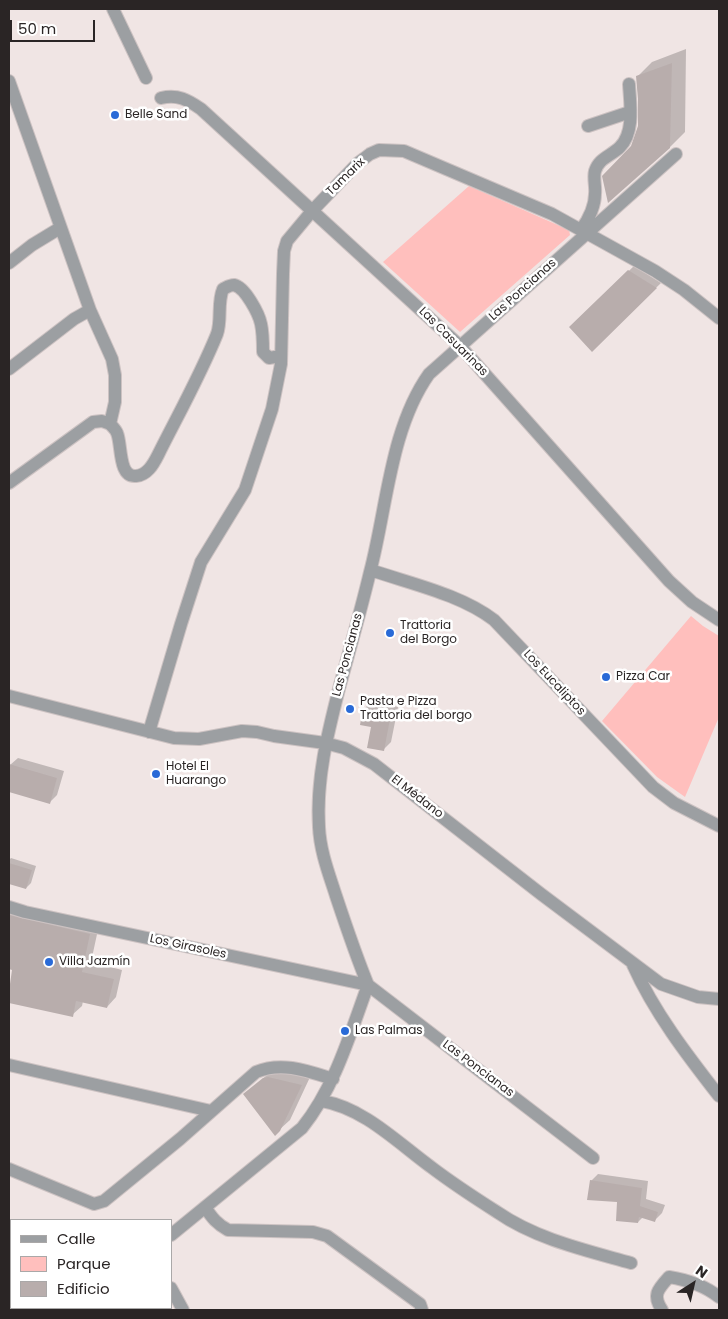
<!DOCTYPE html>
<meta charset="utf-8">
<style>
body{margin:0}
#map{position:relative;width:728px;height:1319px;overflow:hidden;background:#f0e5e4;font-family:Poppins,sans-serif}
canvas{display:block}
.frame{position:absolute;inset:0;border:10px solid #2a2525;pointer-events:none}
.legend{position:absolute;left:10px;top:1219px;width:162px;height:90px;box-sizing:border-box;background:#fff;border:1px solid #aaa8a8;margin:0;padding:6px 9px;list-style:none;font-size:15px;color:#2a2525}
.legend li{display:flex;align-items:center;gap:10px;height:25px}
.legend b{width:25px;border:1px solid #aaa8a8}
.north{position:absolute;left:668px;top:1259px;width:50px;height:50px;-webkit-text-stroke:4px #fff;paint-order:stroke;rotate:35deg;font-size:14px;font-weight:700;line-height:20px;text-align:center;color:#2a2525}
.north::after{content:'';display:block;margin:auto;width:18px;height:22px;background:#2a2525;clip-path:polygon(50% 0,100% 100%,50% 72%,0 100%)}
.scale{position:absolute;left:10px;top:20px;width:85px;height:22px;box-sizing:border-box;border:2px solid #2a2525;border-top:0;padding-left:6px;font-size:15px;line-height:18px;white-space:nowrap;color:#2a2525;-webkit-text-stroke:4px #fff;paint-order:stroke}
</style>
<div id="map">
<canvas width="728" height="1319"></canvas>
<div class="frame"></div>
<ul class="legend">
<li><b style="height:6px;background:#9c9fa2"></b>Calle</li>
<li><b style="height:14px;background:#ffbfbd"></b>Parque</li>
<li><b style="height:14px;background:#b8adac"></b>Edificio</li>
</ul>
<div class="north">N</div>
<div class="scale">50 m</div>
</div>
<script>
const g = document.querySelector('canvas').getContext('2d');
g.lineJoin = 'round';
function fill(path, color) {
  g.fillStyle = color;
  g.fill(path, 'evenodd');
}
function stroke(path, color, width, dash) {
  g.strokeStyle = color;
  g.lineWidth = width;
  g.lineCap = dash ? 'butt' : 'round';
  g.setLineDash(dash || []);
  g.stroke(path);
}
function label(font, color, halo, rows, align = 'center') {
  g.font = font + ' Poppins,sans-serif';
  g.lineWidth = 5;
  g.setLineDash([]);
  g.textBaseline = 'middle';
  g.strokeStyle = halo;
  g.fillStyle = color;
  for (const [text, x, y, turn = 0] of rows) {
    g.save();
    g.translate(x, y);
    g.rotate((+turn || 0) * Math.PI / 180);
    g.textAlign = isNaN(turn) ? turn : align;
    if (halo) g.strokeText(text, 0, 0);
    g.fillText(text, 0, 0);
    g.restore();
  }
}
fill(new Path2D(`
 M469 186 569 230 570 235 460 332 383 262Z
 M691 616 703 626 719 636V717L685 797 657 777 602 721Z`), '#ffbfbd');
fill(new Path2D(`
 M686 49 685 132 670 147 640 126 637 77 652 62Z
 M634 266 661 283 592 350 571 327Z
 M372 701 398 707 391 742 383 750 364 709Z
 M18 758 64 771 57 795 50 802 9 791V771L10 765Z
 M11 858 36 866 31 883 26 888 9 882V860Z
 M9 900 16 906 99 925 91 962 122 970 116 997 107 1007 83 1001 82 1006 72 1015 9 1002 19 939 9 935Z
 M274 1069 311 1075 290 1120 279 1130 245 1094Z
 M598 1174 648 1181 646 1199 665 1205 662 1213 655 1220 643 1217 638 1222 619 1201 591 1181Z`), '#0003');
fill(new Path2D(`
 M672 63 670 148 608 203 602 176 631 146 638 126V99L636 76Z
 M628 270 657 288 592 352 569 327Z
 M363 708 391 714 384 751 367 748 371 727 360 725Z
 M9 764 57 778 50 804 9 792Z
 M9 863 32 870 26 889 9 884Z
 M9 915 90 934 82 972 114 979 107 1008 76 1001 73 1017 9 1003V991L12 970 9 969Z
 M268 1077 302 1085 280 1131 275 1136 243 1094 263 1078Z
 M590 1180 642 1188 640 1206 658 1212 655 1222 639 1217 638 1223 616 1221 617 1202 587 1200Z`), '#b8adac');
const minor = new Path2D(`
 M113 9 146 78
 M9 81 90 310 112 359 115 375V402L110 424C112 426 116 430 117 433 122 444 118 478 136 476 147 475 153 465 158 455 178 415 200 376 217 334 222 320 217 303 223 289 227 287 230 285 234 285 245 287 259 314 261 324 263 333 263 343 263 352L269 358 281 356
 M161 98C178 94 188 100 201 109L460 346 669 581 692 602 719 620
 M588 126 630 112
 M581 230C588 220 595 207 595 194 596 187 593 178 595 171 599 158 611 156 620 147 635 132 630 103 629 84
 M9 263 32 245 60 228
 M9 369 74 319 90 310
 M9 483 93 422 102 421 110 424
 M371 570C411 584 460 594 494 620L653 787 674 803 719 826
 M9 696 174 738 199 739 242 731 257 732 274 736 325 743 344 748 374 764 541 894 661 984 698 997 719 999
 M149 732 181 624 201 562 245 490 272 409 281 364 283 274 284 251 287 241 312 211 358 163 370 154 379 150 404 151 552 214 655 271 684 290 719 318
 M9 907 25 912 368 985C350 1034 335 1087 302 1128L171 1235
 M633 965C654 1012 687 1055 719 1096
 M9 1065 211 1111
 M322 1101C364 1108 398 1143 431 1167 452 1183 475 1198 497 1212 536 1239 585 1250 631 1263
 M593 1158 368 985C356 956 346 926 336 896 329 874 320 851 319 827 316 778 328 732 340 685 350 648 361 610 370 572 387 508 390 429 429 374L676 154
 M9 1169 94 1204 104 1201 180 1139 256 1072C282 1061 308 1071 333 1079
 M205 1207C212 1218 217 1224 228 1230L313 1232 327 1236 420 1304 422 1310
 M171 1288 183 1310
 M662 1310C652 1295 658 1289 669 1277 688 1280 704 1285 719 1297`);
stroke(minor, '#ccc2c2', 14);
stroke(minor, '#9c9fa2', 12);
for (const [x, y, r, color] of [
 [115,115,5,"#296ad7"],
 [390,633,5,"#296ad7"],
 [606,677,5,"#296ad7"],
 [350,709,5,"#296ad7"],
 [156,774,5,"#296ad7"],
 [49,962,5,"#296ad7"],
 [345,1031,5,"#296ad7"]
]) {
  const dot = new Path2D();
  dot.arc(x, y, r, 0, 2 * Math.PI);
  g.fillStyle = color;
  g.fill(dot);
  stroke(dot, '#fff', 2);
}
label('12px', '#2a2525', '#fff', [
 ["Belle Sand",125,115],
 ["Trattoria",400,626],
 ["del Borgo",400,640],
 ["Pizza Car",616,677],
 ["Pasta e Pizza",360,702],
 ["Trattoria del borgo",360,716],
 ["Hotel El",166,767],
 ["Huarango",166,781],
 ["Villa Jazmín",59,962],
 ["Las Palmas",355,1031]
], 'left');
label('12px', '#2a2525', '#fff', [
 ["Tamarix",346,177,-44],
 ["Las Poncianas",523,290,-42],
 ["Las Casuarinas",453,342,45],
 ["Las Poncianas",348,655,-75],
 ["Los Eucaliptos",554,683,47],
 ["El Médano",417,797,38],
 ["Los Girasoles",188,947,12],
 ["Las Poncianas",478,1069,37]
]);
</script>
